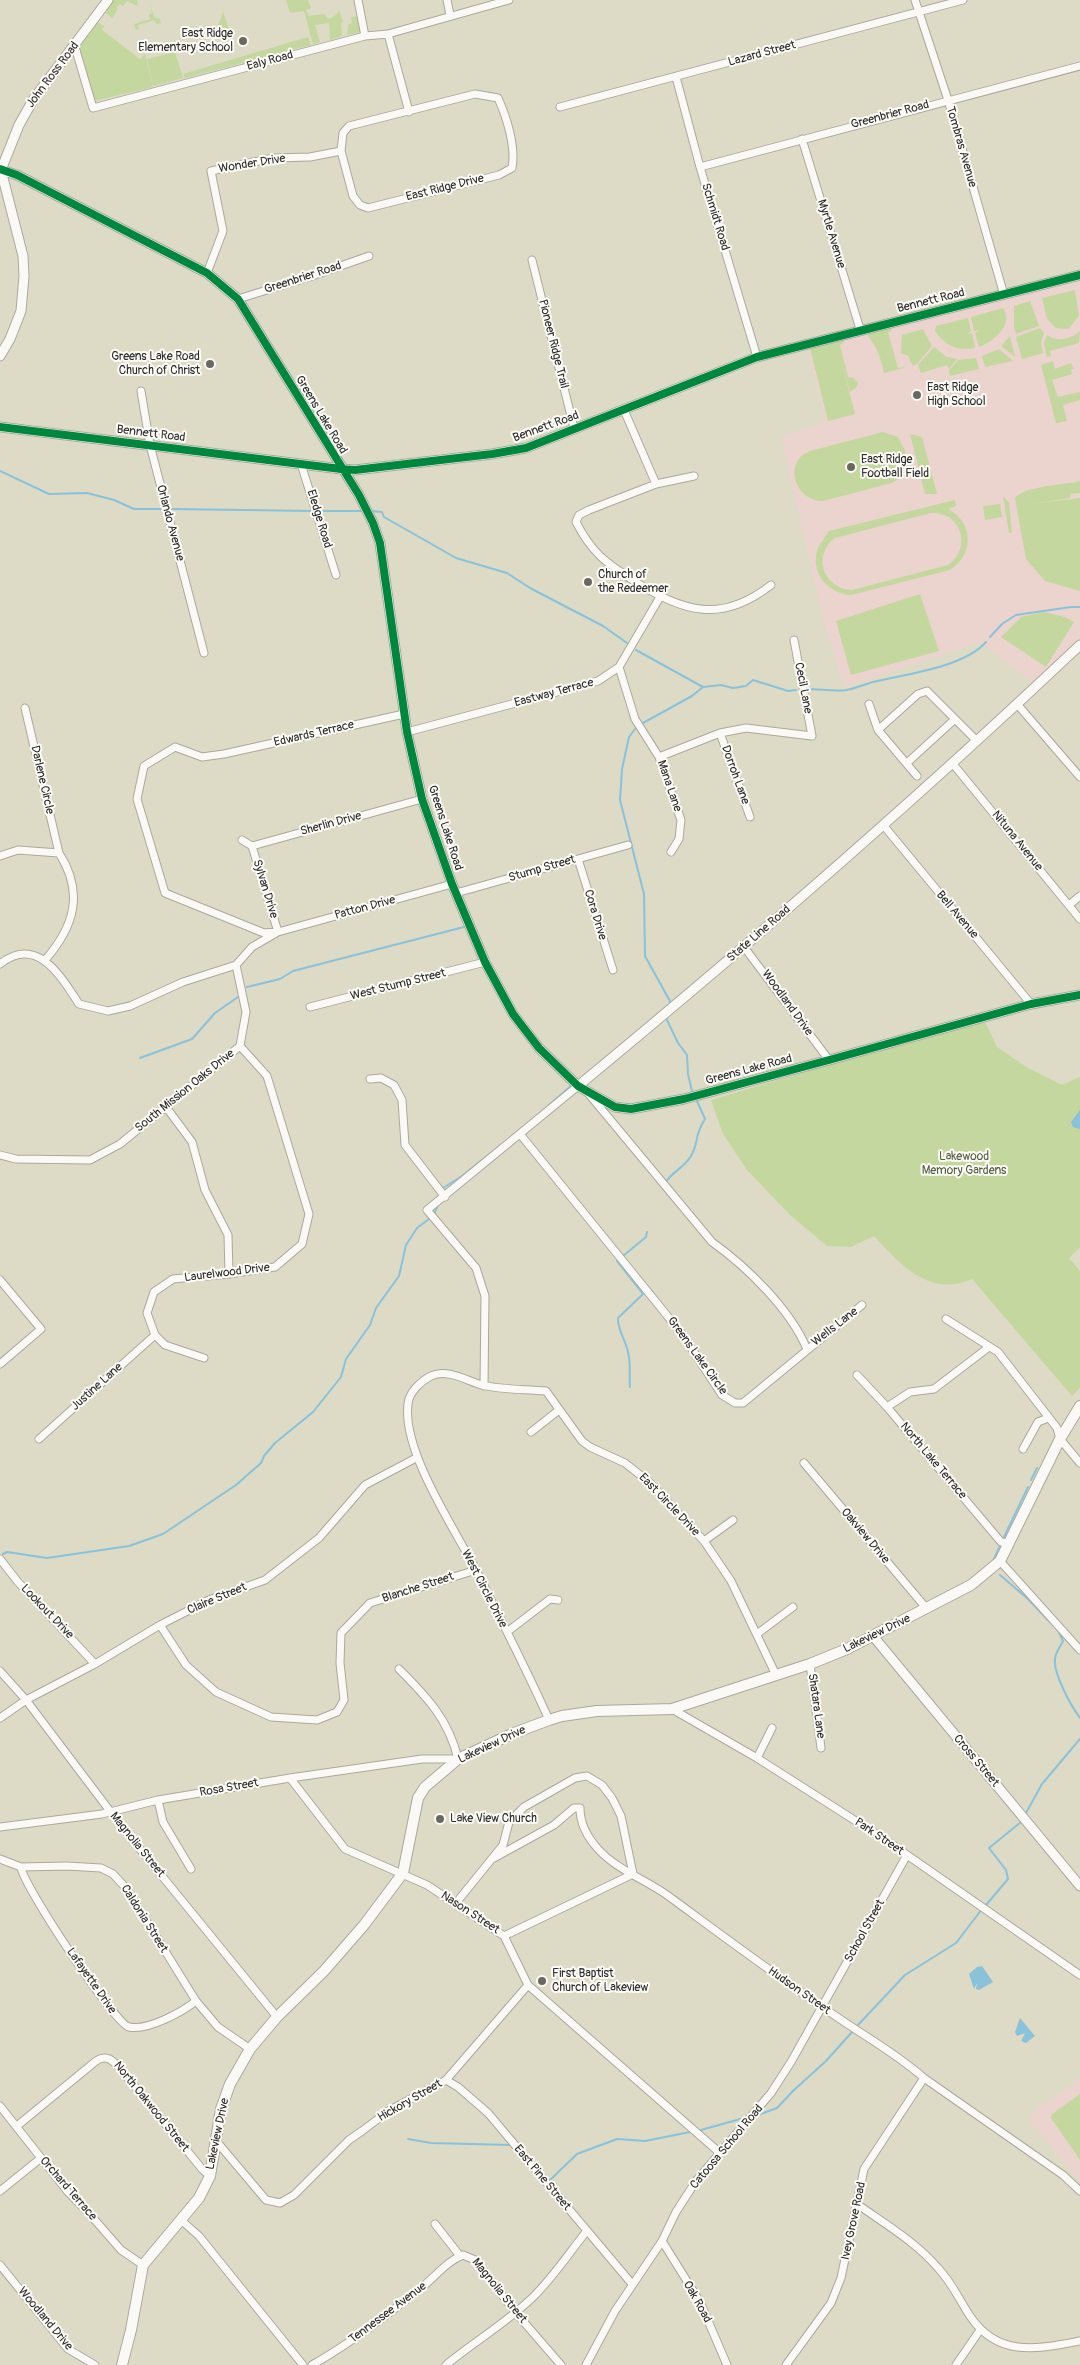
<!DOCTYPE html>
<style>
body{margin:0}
canvas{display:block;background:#dddac6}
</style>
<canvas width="1080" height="2365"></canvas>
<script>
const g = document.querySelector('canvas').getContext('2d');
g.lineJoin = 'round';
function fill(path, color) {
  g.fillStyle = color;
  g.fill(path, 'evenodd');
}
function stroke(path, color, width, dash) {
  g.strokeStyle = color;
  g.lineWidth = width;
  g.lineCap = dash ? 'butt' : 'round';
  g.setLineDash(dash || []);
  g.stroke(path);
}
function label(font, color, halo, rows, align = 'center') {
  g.font = font + ' Pangolin,sans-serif';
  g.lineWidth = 4;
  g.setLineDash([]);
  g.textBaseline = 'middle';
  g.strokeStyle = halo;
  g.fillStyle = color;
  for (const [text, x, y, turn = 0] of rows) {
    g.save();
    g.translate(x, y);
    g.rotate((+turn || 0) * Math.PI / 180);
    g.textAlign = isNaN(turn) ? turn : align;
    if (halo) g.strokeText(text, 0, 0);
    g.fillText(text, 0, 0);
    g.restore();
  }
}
fill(new Path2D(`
 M1080 281V641L1035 684 980 642 844 687 821 612 781 436 826 422 808 348 888 326Z
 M1080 2077V2182L1029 2120 1039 2106 1063 2092Z`), '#ebd4ce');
fill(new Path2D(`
 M112 0H137L138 6 127 1 123 6 120 4 116 8 118 9 112 18 107 14 106 9Z
 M149 0 154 17 160 19 161 23 157 24 154 20 138 25 139 29 136 30 134 24 150 19 149 15 152 13Z
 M286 0H308L311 8 306 10 309 16 324 14 329 19 336 15 339 10 343 22 341 23 342 36 330 40 329 23 315 25 320 42 313 44 304 11 290 13Z
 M223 11 229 30 211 35 217 30Z
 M359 16 362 32 347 35 348 25 352 23 351 17Z
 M97 22 104 26 102 30 140 59 145 54 153 87 94 101 77 48Z
 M308 37 311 45 185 78 183 74Z
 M175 52 183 78 153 86 147 59Z
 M1075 290 1079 316 1068 329 1056 328 1047 319 1042 298Z
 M1030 301 1039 326 1016 334 1014 327V306Z
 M1003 308C1015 325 992 342 979 347L975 333 979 330 974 331 971 317Z
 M968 318 971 331 967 334 972 333 975 348C958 352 944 345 935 331L936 326Z
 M889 327 892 331 888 332 898 368 907 367 884 373C880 356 879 351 868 336L869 333Z
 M1040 328 1044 333 1041 342 1043 353 1022 359 1016 337Z
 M923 329 932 346 918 363 913 366 908 356 901 353 902 335Z
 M1080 331 1079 343 1050 351 1051 356 1047 357 1044 343 1047 335C1058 343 1070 339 1080 331Z
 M1010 336 1015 356H1014L1001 346Z
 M843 339 844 342 840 345 848 377 854 378 858 383 857 387 850 392 839 352 855 414 828 421 810 348Z
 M934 347 947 357 957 359 949 369 947 365 921 373 918 365Z
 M999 349 1013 361 985 367 982 356Z
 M976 358 979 369 950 376 949 370 958 360Z
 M1053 361 1055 369 1071 363 1074 369H1071L1072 374 1052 380 1058 397 1080 392V400L1063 405 1067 421 1056 423 1041 365Z
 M883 432 898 437 905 451 906 469 902 477 892 483 823 501C794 501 783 461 810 451Z
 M910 434 922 437 937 494H925Z
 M1080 481V493L1070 494 1071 498 1031 504 1080 498V591L1045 581 1026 559 1015 498C1024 486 1064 485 1080 481Z
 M1003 496 1009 503 1012 533H1009Z
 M955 500 956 506 948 509C974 522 974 555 950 570L851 595C828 594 809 572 818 548 821 542 826 537 829 531ZM931 513C961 511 973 548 948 565L852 590C823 589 812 555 835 538Z
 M1000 504 1002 517 985 520 983 506Z
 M920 594 939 651 851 675 836 621Z
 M1044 612 1065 617 1074 622 1046 667 1001 637 1021 617Z
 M985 1022 997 1047 1028 1068 1062 1085 1080 1077V1247L1069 1258 1080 1271V1388L1072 1396 972 1279C930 1298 901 1265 874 1236L851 1247 827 1246 790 1215 747 1170 723 1134 711 1100 825 1066Z
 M1080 2094V2160L1051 2118 1052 2114Z`), '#c4d79e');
fill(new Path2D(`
 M1080 1110V1129L1073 1127 1071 1122Z
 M982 1966 993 1982 979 1990 976 1989 977 1983 974 1989 969 1974 977 1967Z
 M1020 2018 1035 2036 1026 2043 1021 2041 1025 2033 1017 2036 1015 2032Z`), '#8ac2da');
stroke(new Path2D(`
 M0 471 49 494 87 493 114 500 134 509H161
 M171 509 314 511
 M319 511H364
 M371 511 382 512 384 517 456 558 507 573 530 588 603 626 627 643
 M990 637 1002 624 1016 615 1071 607H1080
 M636 650 703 687 721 685 733 688 746 686 753 680 788 691 796 690
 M808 689C820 689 835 692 847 690 857 688 867 683 877 681 907 674 964 667 986 642
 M643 723 692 696 703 687
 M635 729 629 737 622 769 620 800 644 894 645 956 671 1003
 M247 987 280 979 293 971 464 927
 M666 1018 678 1043 687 1055 688 1074 692 1091
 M140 1058 192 1039 215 1013 238 997
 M549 1105 571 1086
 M666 1182C673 1171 685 1167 691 1156 699 1143 694 1135 705 1119L697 1101
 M443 1188 462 1176 501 1145
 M434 1214 438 1205
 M623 1256 646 1237 647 1232
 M617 1261 643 1294 618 1318C617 1329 626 1341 628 1352 631 1363 629 1376 630 1387
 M1031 1480 1037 1468
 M1004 1537 1028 1487
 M3 1554 7 1552 47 1558 129 1546 163 1534 236 1485 261 1463 264 1456 275 1443 313 1412 341 1377 346 1359 370 1325 376 1308 399 1276 406 1245 417 1228 429 1219
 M993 1561 1000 1546
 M1000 1575 1028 1599 1049 1621
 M1058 1630 1063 1641C1060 1647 1055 1653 1055 1659 1053 1673 1071 1706 1080 1718
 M1026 1813 1042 1784 1080 1739
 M986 1905 1008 1879 1006 1870 989 1848 1021 1822
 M858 2025 905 1975 956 1943 982 1909
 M758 2115 777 2108 794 2090 826 2061 852 2032
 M701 2130 744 2118
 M408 2139 431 2143 511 2145
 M548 2182 577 2154 617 2139 645 2141 690 2132`), '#8ac2da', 2);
const minor = new Path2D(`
 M358 0 365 36
 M447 0 450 15
 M915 0 948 100 1004 295
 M388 34 409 112
 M75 47 93 108 365 36 388 34 509 0
 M676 77 700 167 757 357
 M475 94 498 98C507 118 516 147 512 168L499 175 368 208 360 205 353 196 341 151 343 133 349 126Z
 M560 107 963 0
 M802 139 860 329
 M700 167 1080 66
 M532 260 574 428
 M207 273 223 231 211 171 273 158 310 157 341 151
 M238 299 312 276 369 256
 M141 391 150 445 204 653
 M624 410 656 484
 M301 464 336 575
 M694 476 656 484 589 510 579 515 576 522C592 553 605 562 634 581 684 612 721 624 771 585
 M619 667 635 719 659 757 681 820 679 839 671 852
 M869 704 878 730 917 776
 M1017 704 1080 777
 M25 708 59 853C84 892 75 926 45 960
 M404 714 224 754 202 757 175 747 144 766 137 799 165 893 264 933 278 932 452 884
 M955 719 977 741
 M878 730 918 694 927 691 955 719 907 763
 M407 732 598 681 619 667 660 597
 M720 733 750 817
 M659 757 720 733 746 728 812 736 794 640
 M953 764 1080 919
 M884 826 1031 1004
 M242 840 252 846 422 799
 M252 846 278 932
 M0 856 18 850 59 853
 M578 859 613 970
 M456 893 628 845
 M1069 905 1080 896
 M744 947 829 1060
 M0 964C37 935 60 975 79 1004L108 1011 130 1006 183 982 236 965
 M310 1007 485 962
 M370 1079 381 1078 394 1085 402 1100 405 1145 445 1197
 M588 1093 712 1242C747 1267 790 1309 807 1349
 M166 1107 192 1142 205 1190 228 1235 229 1274
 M520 1134 682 1334 722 1395 735 1403H743L862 1305
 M0 1155 16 1159 90 1160 120 1144 240 1046 246 1012 236 965 252 947 276 933
 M0 1280 41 1329 0 1364
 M946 1319 998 1352 1057 1428 1060 1439 1080 1463
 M204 1358 165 1345 155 1335 147 1313 154 1292 173 1279 229 1274 275 1267 302 1244 309 1214 267 1076 240 1046
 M857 1375 887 1407 1001 1542 1010 1543
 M484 1386 485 1296 476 1268 427 1210 578 1086
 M887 1407 910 1392 934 1389 989 1347
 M531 1432 559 1410
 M39 1439 155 1335
 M1023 1449 1038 1422 1048 1418
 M804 1463 927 1609
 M704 1541 733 1520
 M0 1559 18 1582 95 1664
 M1000 1561 1080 1650
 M160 1625 186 1665 216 1692 271 1717 317 1720 337 1712 344 1700 340 1663 341 1633 370 1603 476 1570
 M507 1632 550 1599 558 1600
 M757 1634 793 1607
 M810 1664 821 1748
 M0 1671 26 1700 122 1827 277 2017
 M672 1709 757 1758 884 1839 1080 1975
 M0 1718 26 1700 95 1664 160 1625 209 1600 265 1580 319 1538 365 1485 416 1458
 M549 1720C527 1670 501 1620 476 1570 454 1528 402 1451 408 1404 409 1392 421 1381 431 1376 447 1368 467 1381 482 1385 502 1390 526 1389 546 1391L582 1441 590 1447 625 1463 649 1482 704 1541 731 1581 776 1675
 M757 1758 772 1728
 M290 1778 345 1849 427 1885 504 1936 528 1985 720 2153
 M158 1800 163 1822 191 1869
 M0 1827 102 1814 158 1800 290 1778 422 1759H458C449 1720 427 1697 399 1669
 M494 1858 554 1825 574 1808H580C580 1823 588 1838 598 1849 616 1869 644 1879 667 1895 723 1936 779 1978 837 2017 866 2037 897 2054 924 2078L1063 2175 1080 2191
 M0 1859 21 1867 67 1866 101 1868 113 1874 126 1888 196 2001 218 2027 250 2049
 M21 1867C22 1884 115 2024 129 2027 148 2031 182 2012 196 2001
 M456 1903 503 1845 509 1822 524 1807 575 1778 587 1776 602 1785 612 1798 621 1816 633 1874
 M504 1936 633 1874
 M446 2080 458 2087 488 2113 632 2284
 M0 2106 68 2192 87 2211 121 2250 143 2265
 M17 2126 96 2061C106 2055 111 2059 118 2066L202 2169 210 2176
 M217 2142 266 2200 280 2203 294 2195 349 2140 362 2131 390 2110 446 2080 528 1985
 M0 2191 41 2158
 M857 2204C885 2224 916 2242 938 2268 953 2284 958 2298 970 2316 998 2358 1037 2349 1080 2341
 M181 2220 199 2236 303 2365
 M435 2224 460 2256
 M662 2241 700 2302 727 2365
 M0 2265 68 2349 95 2365
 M312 2365C351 2343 387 2315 421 2288 435 2277 447 2261 463 2255L475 2260 516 2313 561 2365
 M446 2365C474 2342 506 2323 532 2298 552 2279 569 2253 586 2232
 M586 2365 615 2311 662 2241 676 2212 696 2181 771 2093 791 2062 907 1855
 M786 2365 831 2303 841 2278 864 2169 924 2078
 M956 2365 980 2330`);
const tertiary = new Path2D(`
 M1 170 17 175 207 273 238 299 359 495 373 523 380 543 407 732 422 799 452 884 485 962 513 1014 539 1048 578 1086 615 1107 631 1109 684 1099 829 1060 1031 1004 1080 995
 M0 356 10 339 21 311 24 276 23 256 1 170 19 125 33 100 108 0
 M0 427 341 469 355 470 492 454 526 448 757 357 1080 275
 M578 1086C750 944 918 798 1080 645
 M873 1636 1080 1886`);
const secondary = new Path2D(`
 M122 2365 131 2330 143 2265 199 2198 210 2176 221 2109 230 2084 250 2049 277 2017 324 1971 364 1925 403 1873 418 1798 425 1787 458 1759 514 1733 549 1720 562 1716 597 1711 672 1709 810 1664 847 1649 971 1585 1000 1561 1060 1439 1080 1406`);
stroke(minor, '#aba99d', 9);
stroke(tertiary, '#aba99d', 11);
stroke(secondary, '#aba99d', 12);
stroke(minor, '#faf9f6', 7);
stroke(tertiary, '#faf9f6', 9);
stroke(secondary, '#faf9f6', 10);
stroke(new Path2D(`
 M0 169 17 175 207 273 238 299 359 495 373 523 380 543 407 732 422 799 452 884 485 962 513 1014 539 1048 578 1086 615 1107 631 1109 684 1099 829 1060 1031 1004 1080 995
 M0 427 341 469 355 470 492 454 526 448 757 357 1080 275`), '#00873e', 8);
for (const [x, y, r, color] of [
 [243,41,5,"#696861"],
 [210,364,5,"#696861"],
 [917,395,5,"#696861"],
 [851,467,5,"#696861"],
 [588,582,5,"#696861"],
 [440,1819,5,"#696861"],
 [542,1981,5,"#696861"]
]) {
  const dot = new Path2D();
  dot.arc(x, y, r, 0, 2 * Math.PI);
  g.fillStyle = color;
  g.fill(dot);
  stroke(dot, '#fdfcf7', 2);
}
label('12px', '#2b2b2b', '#fdfcf7', [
 ["East Ridge",233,34,"right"],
 ["Elementary School",233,48,"right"],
 ["Greens Lake Road",200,357,"right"],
 ["Church of Christ",200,371,"right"],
 ["East Ridge",927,388],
 ["High School",927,402],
 ["East Ridge",861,460],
 ["Football Field",861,474],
 ["Church of",598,575],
 ["the Redeemer",598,589],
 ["Lake View Church",450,1819],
 ["First Baptist",552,1974],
 ["Church of Lakeview",552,1988]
], 'left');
label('12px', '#2b2b2b', '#fdfcf7', [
 ["Lazard Street",762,54,-15],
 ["Ealy Road",270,61,-15],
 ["John Ross Road",53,75,-53],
 ["Greenbrier Road",890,115,-15],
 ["Tombras Avenue",961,147,74],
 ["Wonder Drive",252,164,-9],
 ["East Ridge Drive",445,188,-14],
 ["Schmidt Road",715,217,73],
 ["Myrtle Avenue",831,234,73],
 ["Greenbrier Road",303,278,-18],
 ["Bennett Road",931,301,-14],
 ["Pioneer Ridge Trail",553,344,76],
 ["Greens Lake Road",321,415,59],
 ["Bennett Road",546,427,-20],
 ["Bennett Road",151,434,7],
 ["Eledge Road",319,519,73],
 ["Orlando Avenue",170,523,75],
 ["Cecil Lane",803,688,79],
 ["Eastway Terrace",554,693,-15],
 ["Edwards Terrace",314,734,-13],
 ["Dorroh Lane",735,775,70],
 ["Darlene Circle",42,780,77],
 ["Mana Lane",669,786,71],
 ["Sherlin Drive",331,824,-15],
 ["Greens Lake Road",445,828,72],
 ["Nituna Avenue",1017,841,51],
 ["Stump Street",542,869,-16],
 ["Sylvan Drive",265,889,73],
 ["Patton Drive",365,908,-15],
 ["Cora Drive",595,915,73],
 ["Bell Avenue",957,915,50],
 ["State Line Road",759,934,-41],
 ["West Stump Street",398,985,-14],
 ["Woodland Drive",787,1003,54],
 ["Greens Lake Road",749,1070,-15],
 ["South Mission Oaks Drive",185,1091,-39],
 ["Laurelwood Drive",227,1273,-7],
 ["Wells Lane",835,1327,-38],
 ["Greens Lake Circle",697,1356,54],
 ["Justine Lane",97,1387,-42],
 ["North Lake Terrace",933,1461,50],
 ["East Circle Drive",669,1505,46],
 ["Oakview Drive",865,1536,50],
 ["Blanche Street",418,1588,-18],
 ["West Circle Drive",484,1589,63],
 ["Claire Street",217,1599,-23],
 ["Lookout Drive",47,1612,46],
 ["Lakeview Drive",877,1634,-26],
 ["Shatara Lane",816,1706,82],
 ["Lakeview Drive",492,1745,-25],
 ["Cross Street",976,1761,50],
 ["Rosa Street",229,1788,-10],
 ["Park Street",879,1837,34],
 ["Magnolia Street",137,1845,51],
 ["Nason Street",470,1913,33],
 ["Caldonia Street",144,1919,58],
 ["School Street",865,1931,-61],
 ["Lafayette Drive",91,1981,55],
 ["Hudson Street",799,1991,35],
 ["Hickory Street",410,2101,-30],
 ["North Oakwood Street",151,2107,51],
 ["Lakeview Drive",218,2134,-78],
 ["Catoosa School Road",727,2147,-50],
 ["East Pine Street",542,2178,50],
 ["Orchard Terrace",68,2189,49],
 ["Ivey Grove Road",854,2221,-78],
 ["Magnolia Street",499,2291,51],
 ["Oak Road",697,2302,61],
 ["Tennessee Avenue",388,2313,-37],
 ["Woodland Drive",45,2319,50]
]);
label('12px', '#535e44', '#fdfcf7', [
 ["Lakewood",964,1157],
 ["Memory Gardens",964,1171]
]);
</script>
